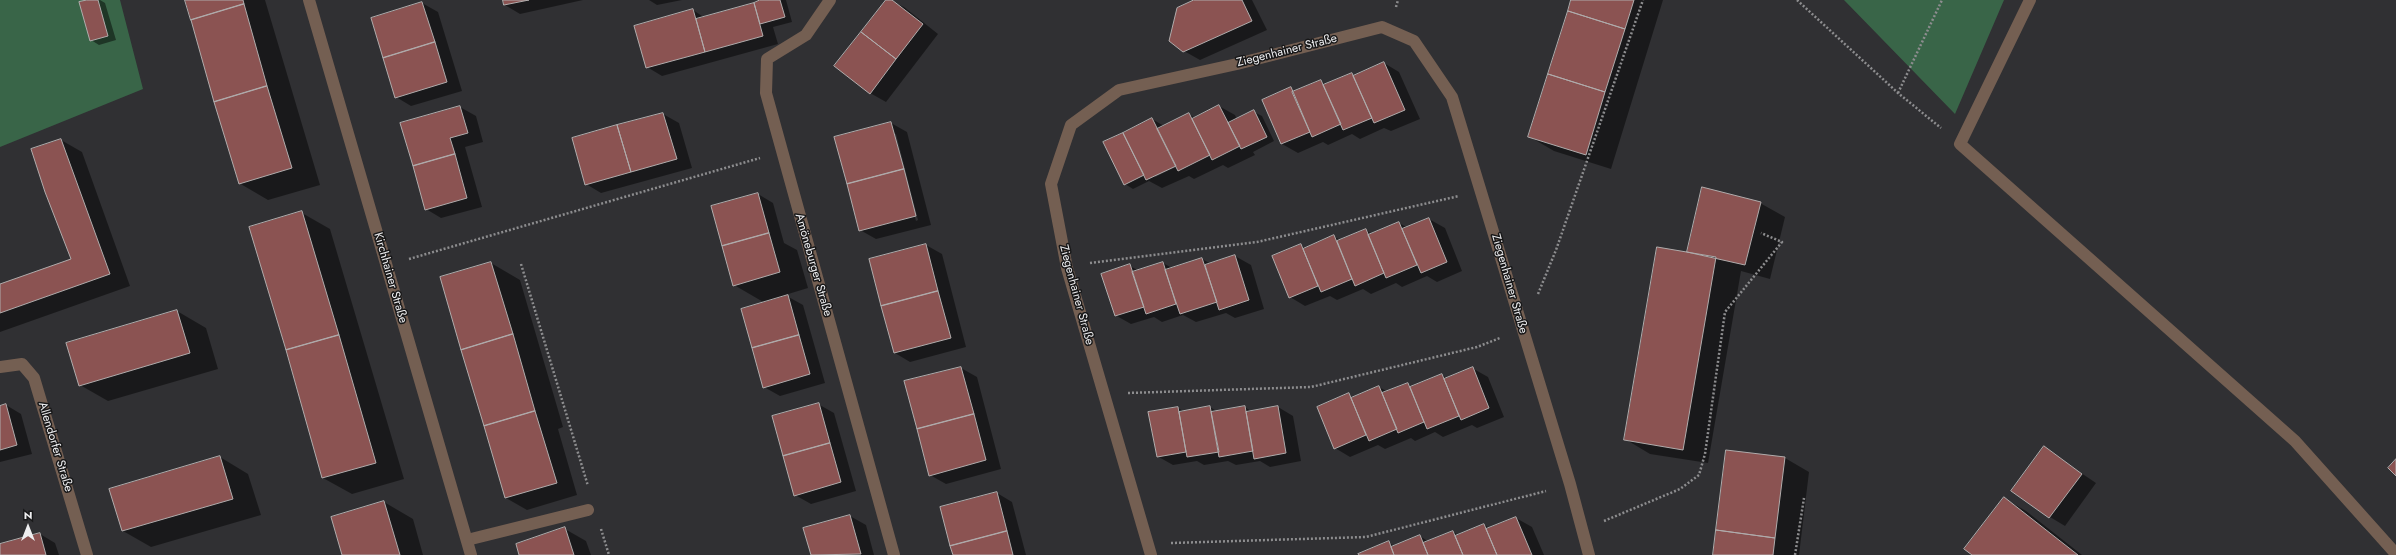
<!DOCTYPE html>
<meta charset="utf-8">
<style>
body{margin:0}
#map{position:relative;width:2396px;height:555px;overflow:hidden;background:#303033;font-family:Jost,sans-serif}
canvas{display:block}
.north{position:absolute;left:8px;top:507px;width:40px;height:40px;-webkit-text-stroke:3px #181819;paint-order:stroke;rotate:0deg;font-size:11px;font-weight:700;line-height:16px;text-align:center;color:#eeeef0}
.north::after{content:'';display:block;margin:auto;width:14px;height:18px;background:#eeeef0;clip-path:polygon(50% 0,100% 100%,50% 72%,0 100%)}
</style>
<div id="map">
<canvas width="2396" height="555"></canvas>
<div class="north">N</div>
</div>
<script>
const g = document.querySelector('canvas').getContext('2d');
g.lineJoin = 'round';
function fill(path, color) {
  g.fillStyle = color;
  g.fill(path, 'evenodd');
}
function stroke(path, color, width, dash) {
  g.strokeStyle = color;
  g.lineWidth = width;
  g.lineCap = dash ? 'butt' : 'round';
  g.setLineDash(dash || []);
  g.stroke(path);
}
function label(font, color, halo, rows, align = 'center') {
  g.font = font + ' Jost,sans-serif';
  g.lineWidth = 3;
  g.setLineDash([]);
  g.textBaseline = 'middle';
  g.strokeStyle = halo;
  g.fillStyle = color;
  for (const [text, x, y, turn = 0] of rows) {
    g.save();
    g.translate(x, y);
    g.rotate((+turn || 0) * Math.PI / 180);
    g.textAlign = isNaN(turn) ? turn : align;
    if (halo) g.strokeText(text, 0, 0);
    g.fillText(text, 0, 0);
    g.restore();
  }
}
fill(new Path2D(`
 M0 0H120L143 89 0 147Z
 M1844 0H2004L1955 114Z`), '#396548');
fill(new Path2D(`
 M90 0H100L105 3 116 40 99 45 91 40Z
 M185 0H265L320 185 268 200 239 183Z
 M504 0H583L520 14 505 5Z
 M649 0H682L657 5Z
 M761 0H786L792 22 773 27 778 44 662 76 647 67 693 10 705 18 761 2Z
 M887 0 904 7 938 34 886 102 870 93Z
 M1196 0H1252L1267 30 1200 60 1184 51Z
 M1572 0H1663L1611 169 1554 151 1530 137Z
 M422 3 438 12 462 91 411 106 396 97Z
 M1384 63 1399 72 1420 119 1391 131 1384 128 1360 139 1352 134 1328 145 1323 142 1298 153 1282 144 1263 101 1291 89 1296 92 1321 81 1327 85 1352 74 1355 76Z
 M1219 106 1235 115 1237 120 1254 112 1262 116 1274 141 1253 152 1255 155 1228 168 1223 165 1194 179 1189 176 1162 188 1149 181 1133 189 1125 184 1152 119 1164 126 1189 114 1195 118ZM1180 163V165L1155 177V175Z
 M460 107 476 116 483 142 465 147 482 207 441 218 426 209Z
 M663 114 679 123 692 168 601 193 586 184Z
 M891 123 907 132 931 225 876 239 860 230ZM893 134H896L918 220 916 221Z
 M61 140 82 152 130 286 0 332V285L72 260Z
 M1703 189 1760 203 1785 217 1770 279 1741 271 1708 463 1650 454 1625 439 1687 253Z
 M758 194 773 203 784 243 797 250 808 288 785 295 803 305 825 383 780 396 764 387 765 303 734 285Z
 M302 213 330 229 404 479 352 494 323 478 250 228Z
 M1429 219 1445 228 1462 271 1437 282 1427 276 1402 287 1396 283 1371 294 1363 289 1337 300 1330 296 1305 306 1290 297 1301 245 1306 249 1334 237 1341 240 1366 230 1372 234 1399 223 1408 228Z
 M926 245 942 254 966 347 910 362 895 353Z
 M1235 256 1251 265 1264 309 1235 318 1226 313 1196 322 1183 315 1162 322 1154 317 1131 324 1115 315 1130 266 1139 271 1163 263 1172 268 1202 259 1211 264Z
 M491 263 520 280 563 427 558 429 577 495 527 510 506 498 441 278Z
 M177 311 206 328 218 369 108 401 80 385Z
 M961 368 977 377 1001 469 946 484 930 475 906 382Z
 M1472 368 1488 377 1504 417 1477 428 1472 425 1443 437 1435 432 1415 441 1411 438 1385 449 1378 445 1350 457 1335 448 1349 395 1354 398 1379 387 1388 392 1408 384 1413 387 1442 375 1448 379Z
 M818 404 834 413 856 491 811 504 795 495Z
 M6 405 21 414 32 454 0 462V407Z
 M1210 407 1218 412 1245 407 1252 412 1278 407 1293 416 1301 461 1270 467 1260 461 1236 465 1228 461 1204 465 1197 461 1173 465 1157 456 1149 413 1178 408 1185 412Z
 M2044 448 2096 483 2065 526 2050 517Z
 M220 457 248 474 261 515 151 547 123 531Z
 M1785 458 1809 472 1799 555H1714Z
 M997 493 1012 502 1026 555H954Z
 M2005 499 2026 511 2082 555H1974Z
 M384 502 413 519 423 555H343Z
 M850 516 866 525 874 555H812L804 529Z
 M1516 518 1532 527 1544 555H1360L1389 543 1395 546 1420 536 1429 542 1453 532 1459 535 1484 525 1490 528Z
 M565 529 586 541 591 555H520Z
 M40 534 55 543 59 555H0V545Z`), '#0007');
const building = new Path2D(`
 M87 0H98L108 36 90 41 79 2Z
 M185 0H243L244 4 191 20Z
 M503 0H529L504 5Z
 M760 0H780L785 17 760 24 754 3Z
 M886 0H892L923 24 896 59 861 32Z
 M1194 0H1242L1252 21 1183 52 1169 41 1177 8Z
 M1571 0H1634L1625 29 1568 11Z
 M422 2 435 42 383 58 371 18Z
 M754 3 763 36 705 52 696 19Z
 M244 4 267 86 214 102 191 20Z
 M693 9 705 52 646 68 634 26Z
 M1568 11 1625 29 1605 92 1548 74Z
 M861 32 896 59 870 94 834 66Z
 M435 42 447 82 395 98 383 58Z
 M1384 62 1405 110 1374 123 1353 76Z
 M1352 73 1372 118 1343 130 1323 85Z
 M1548 74 1605 92 1586 155 1528 137Z
 M1321 80 1341 124 1312 137 1292 92Z
 M267 86 292 168 239 184 214 102Z
 M1291 87 1310 132 1281 144 1262 100Z
 M1219 105 1240 146 1212 160 1192 119Z
 M460 106 468 133 450 138 455 154 413 166 400 123Z
 M1254 110 1267 137 1241 149 1228 123Z
 M663 113 677 159 631 172 617 125Z
 M1189 113 1210 155 1178 171 1157 129Z
 M1152 118 1176 166 1146 180 1123 133Z
 M891 122 904 169 847 184 834 137Z
 M617 125 631 172 585 185 572 138Z
 M1123 133 1144 175 1124 185 1103 142Z
 M61 139 110 274 0 313V284L71 259 45 192 31 149Z
 M455 154 467 198 425 210 413 166Z
 M904 169 916 216 859 231 847 184Z
 M1702 187 1761 202 1745 265 1687 252Z
 M758 193 769 233 722 246 711 206Z
 M302 211 339 335 286 350 249 227Z
 M1429 218 1447 262 1421 273 1402 229Z
 M1399 222 1417 265 1386 278 1368 235Z
 M1366 229 1384 273 1355 286 1337 241Z
 M769 233 780 272 733 286 722 246Z
 M1334 235 1352 279 1321 292 1303 249Z
 M926 244 938 291 881 306 869 259Z
 M1301 244 1318 286 1289 298 1272 256Z
 M1657 247 1716 257 1683 450 1624 440Z
 M1235 255 1249 300 1219 310 1205 265Z
 M1202 258 1217 302 1180 314 1165 270Z
 M491 262 513 334 461 350 440 277Z
 M1163 262 1176 304 1146 314 1132 272Z
 M1130 264 1144 307 1115 316 1101 274Z
 M938 291 951 338 894 353 881 306Z
 M788 295 799 335 752 348 741 309Z
 M177 310 190 353 79 386 66 343Z
 M513 334 535 411 484 426 461 350Z
 M339 335 376 463 322 478 286 350Z
 M799 335 810 374 763 388 752 348Z
 M961 367 974 414 917 429 904 381Z
 M1473 367 1489 408 1461 420 1444 379Z
 M1442 374 1459 416 1427 429 1410 387Z
 M1408 383 1424 422 1398 433 1382 393Z
 M1379 386 1397 429 1369 441 1351 398Z
 M1349 393 1366 435 1334 449 1317 407Z
 M819 403 830 443 783 456 772 416Z
 M6 404 17 445 0 450V406Z
 M1210 406 1219 452 1187 457 1179 412Z
 M1245 406 1253 451 1219 457 1211 412Z
 M1278 406 1286 453 1254 459 1246 412Z
 M1178 407 1186 452 1157 457 1148 412Z
 M535 411 557 483 505 498 484 426Z
 M974 414 986 460 929 476 917 429Z
 M830 443 841 482 794 496 783 456Z
 M2044 446 2082 474 2049 518 2011 491Z
 M1726 450 1785 457 1775 538 1716 530Z
 M220 456 233 499 122 531 109 489Z
 M2396 459V476L2388 468Z
 M997 492 1007 531 950 546 940 507Z
 M2004 497 2078 555H1972L1964 549Z
 M384 501 400 555H342L331 517Z
 M850 515 861 554 811 555 803 528Z
 M1516 517 1532 555H1497L1486 529Z
 M1484 524 1497 555H1463L1455 536Z
 M565 527 574 555H519L516 544Z
 M1716 530 1775 538 1773 555H1713Z
 M1007 531 1013 555H953L950 546Z
 M1453 531 1463 555H1428L1423 543Z
 M40 533 46 555H0V544Z
 M1420 535 1428 555H1394L1391 547Z
 M1389 541 1394 555H1359L1358 554Z`);
fill(building, '#8b5352');
stroke(building, '#b0acac', 1);
stroke(new Path2D(`
 M1797 0 1898 93 1941 128
 M1396 7 1398 0
 M1898 93 1942 0
 M409 259 760 158
 M1090 263 1257 242 1459 196
 M521 264 588 486
 M1538 294 1556 250 1643 0
 M1128 393 1311 387 1477 347 1500 338
 M1604 521 1680 489 1699 475 1705 454 1725 312 1782 242 1761 233
 M601 529 609 555
 M1171 543 1366 537 1546 491
 M1795 555 1804 498`), '#8d8d8f', 2.5, [2, 2]);
stroke(new Path2D(`
 M2030 0 1960 144 2295 441 2396 554
 M467 540 588 510`), '#745f52', 12);
stroke(new Path2D(`
 M309 0 471 555
 M830 0 806 35 767 59 766 93 894 555
 M0 367 22 364 34 378 87 555
 M1151 555 1067 268 1051 184 1071 125 1119 90 1237 64 1382 27 1414 41 1452 97 1570 484 1589 555`), '#745f52', 12);
label('12px', '#eeeef0', '#181819', [
 ["Ziegenhainer Straße",1287,51,-14],
 ["Amöneburger Straße",813,265,74],
 ["Kirchhainer Straße",390,278,74],
 ["Ziegenhainer Straße",1509,284,74],
 ["Ziegenhainer Straße",1076,295,75],
 ["Allendorfer Straße",55,447,73]
]);
</script>
